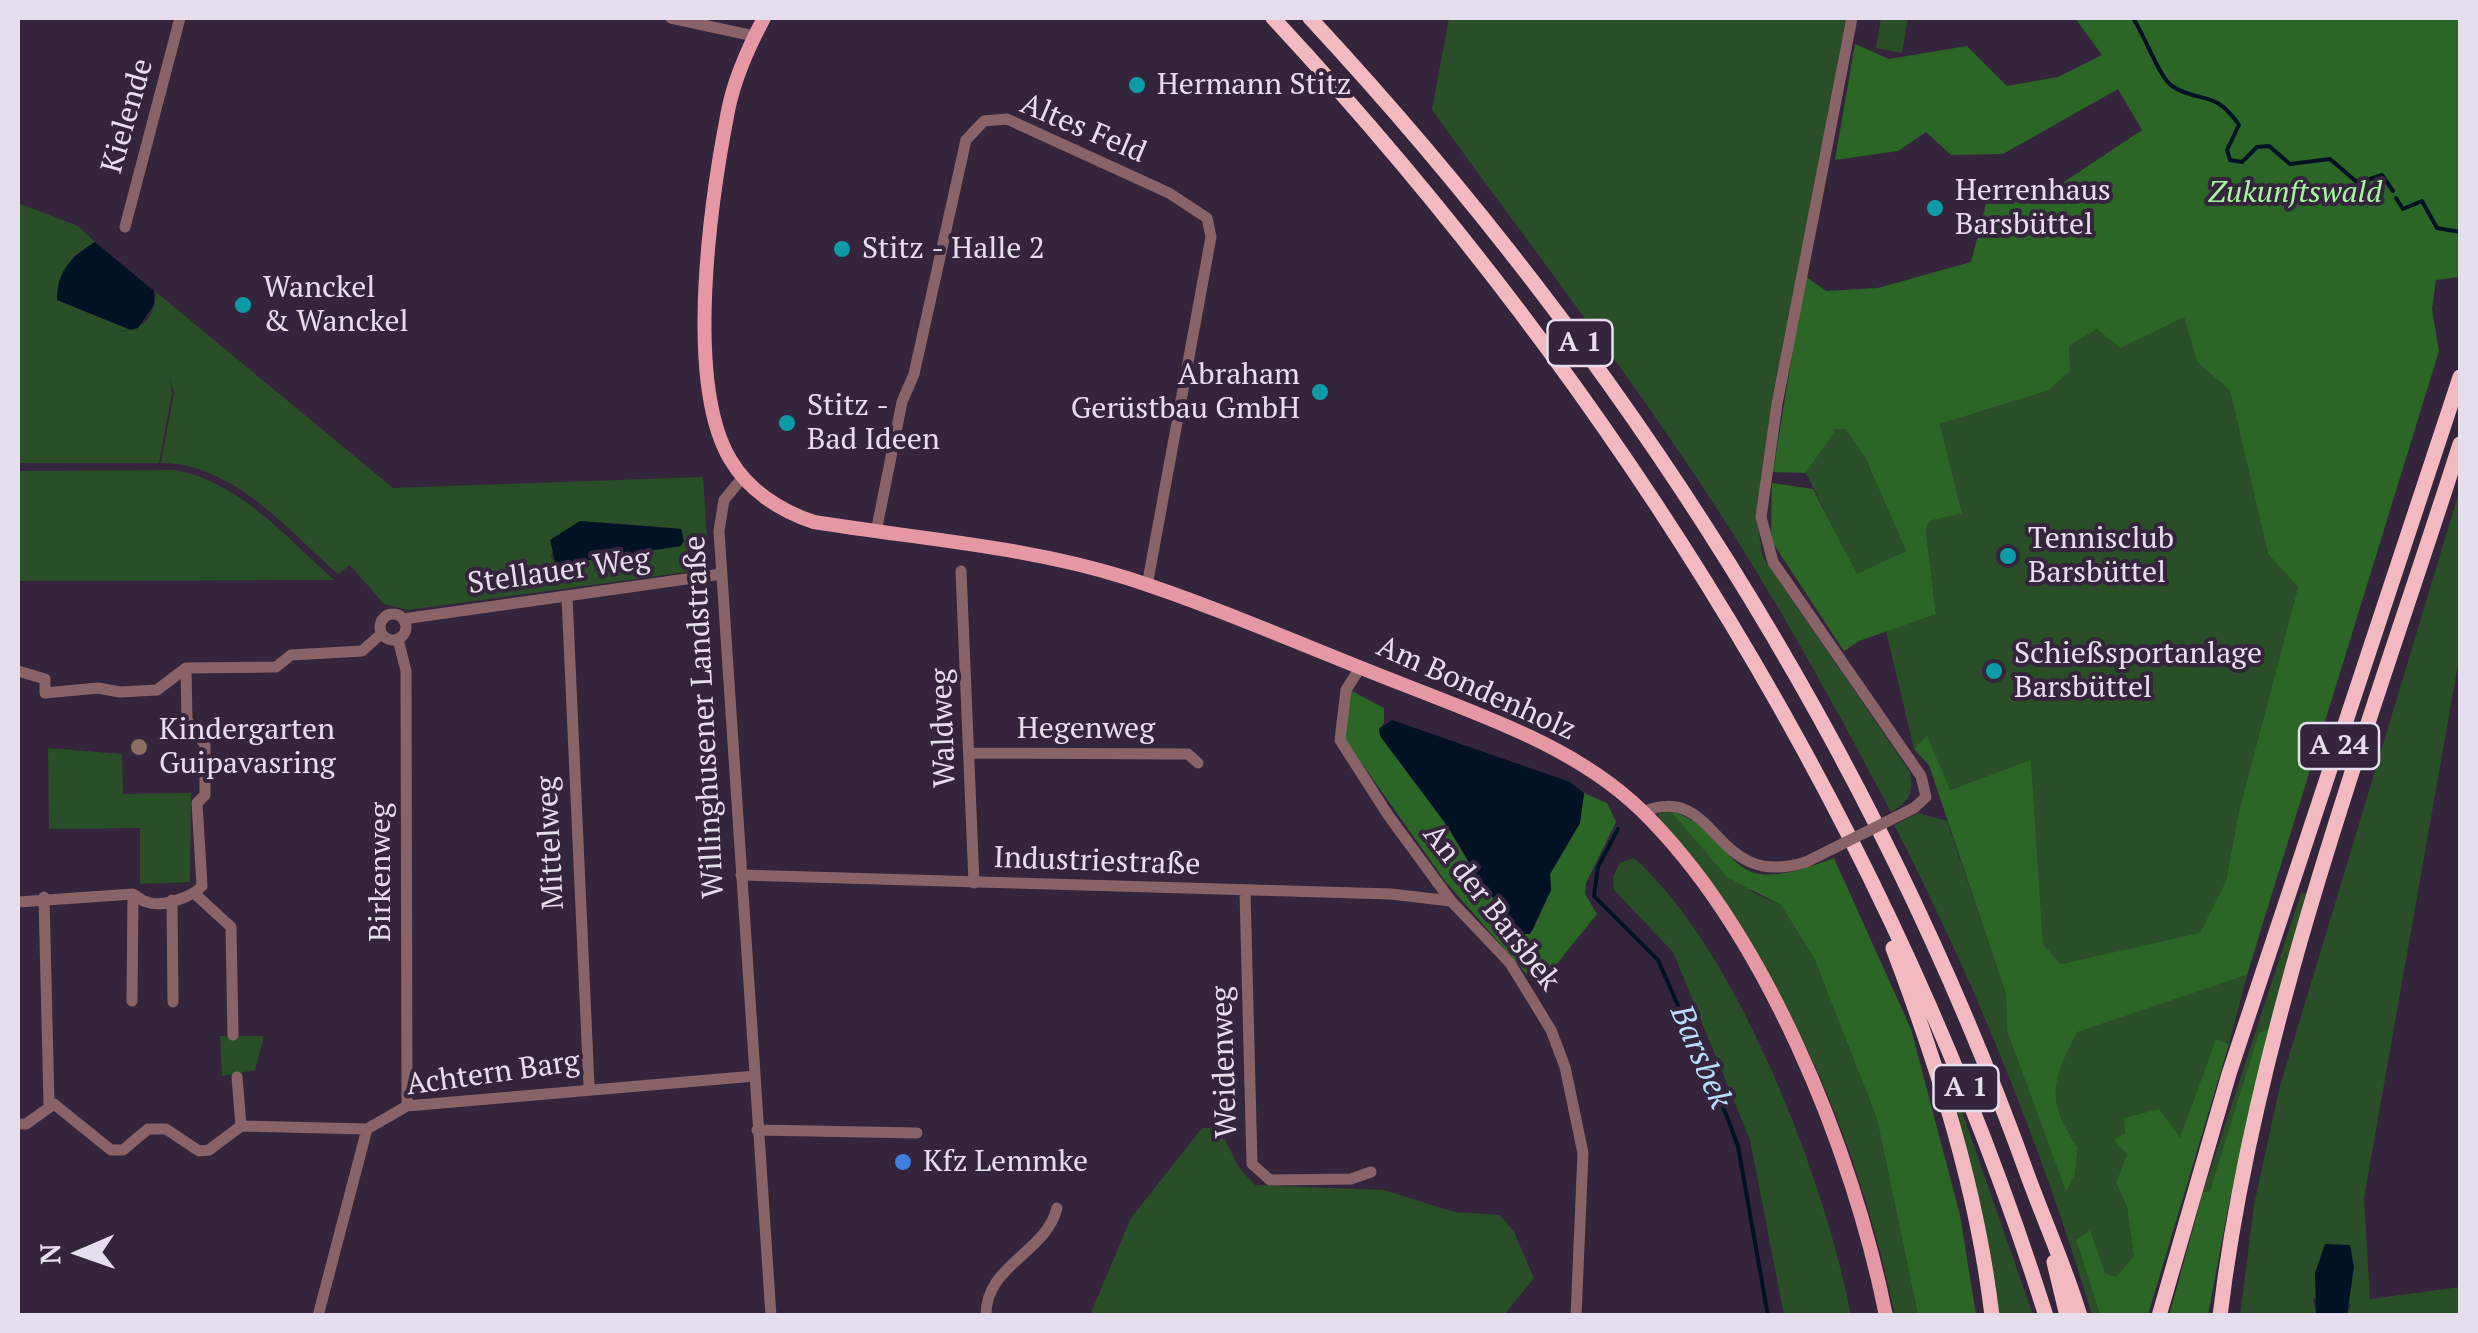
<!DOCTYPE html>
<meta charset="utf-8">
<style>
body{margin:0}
#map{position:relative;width:2478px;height:1333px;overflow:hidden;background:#34253c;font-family:"PT Serif",serif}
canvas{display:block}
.frame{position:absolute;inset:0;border:20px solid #e7deed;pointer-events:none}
.north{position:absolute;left:30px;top:1203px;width:100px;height:100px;-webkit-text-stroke:8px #34253c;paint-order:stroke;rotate:268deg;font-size:28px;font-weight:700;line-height:40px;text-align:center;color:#e7deed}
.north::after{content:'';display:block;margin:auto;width:35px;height:45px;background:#e7deed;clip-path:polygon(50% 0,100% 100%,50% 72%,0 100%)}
</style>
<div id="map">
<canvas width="2478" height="1333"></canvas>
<div class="frame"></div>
<div class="north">N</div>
</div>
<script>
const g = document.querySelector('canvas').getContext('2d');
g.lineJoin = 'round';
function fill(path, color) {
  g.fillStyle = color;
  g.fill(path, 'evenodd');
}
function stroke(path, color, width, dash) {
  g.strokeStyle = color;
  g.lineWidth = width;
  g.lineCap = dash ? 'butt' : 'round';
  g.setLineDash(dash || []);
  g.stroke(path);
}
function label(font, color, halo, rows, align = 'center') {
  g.font = font + ' "PT Serif",serif';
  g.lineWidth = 8;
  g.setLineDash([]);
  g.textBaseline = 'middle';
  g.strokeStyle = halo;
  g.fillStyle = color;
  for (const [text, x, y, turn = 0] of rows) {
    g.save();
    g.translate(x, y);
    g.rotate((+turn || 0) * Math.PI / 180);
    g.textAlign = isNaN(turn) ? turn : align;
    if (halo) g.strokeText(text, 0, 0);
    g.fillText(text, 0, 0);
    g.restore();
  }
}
fill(new Path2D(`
 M1449 18H1849L1756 516 1763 557 1910 772C1914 794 1909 801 1891 812 1842 719 1792 628 1737 540 1643 391 1535 252 1432 110Z
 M1881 18H1908L1902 53 1876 48Z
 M18 203 78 226 95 242 74 256 57 300 131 330 117 331C141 333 156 316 156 292L393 488 703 477 709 569 408 610 384 604 350 565 338 574C288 530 233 463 161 463L174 393 170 379 172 393 159 463H18ZM580 521 675 528 681 546 556 565 551 556 557 537Z
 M2184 316 2197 362 2230 391 2268 554 2298 587 2239 811 2226 881 2200 934 2061 964 2043 944 2031 761 1949 790 1927 737 1914 749 1886 631 1936 613 1926 532 1929 521 1962 512 1940 424 2047 391 2069 346 2097 329 2120 347Z
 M1836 428 1845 429 1865 457 1906 551 1857 575 1806 473Z
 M175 470C239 481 287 538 334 580L18 581V471Z
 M2460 489V653L2364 1198 2370 1299 2460 1287V1315H2347L2351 1304 2313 1298 2316 1315 2240 1316 2254 1205 2280 1086Z
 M48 748 122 754 123 794 191 793 190 882 140 884V828L49 829Z
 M1670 810 1754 893 1781 905 1814 958 1877 1119 1918 1315H1895C1857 1131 1781 963 1659 820L1658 814Z
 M1919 813 1947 821 2006 994 2007 1031 2066 1190 2075 1174 2078 1147C2046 1103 2051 1078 2078 1032L2247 975 2229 1044 2216 1040 2180 1139 2127 1154 2116 1183 2127 1207 2135 1256 2117 1277 2105 1274 2090 1230 2076 1240 2100 1315H2092C2041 1145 1976 984 1894 825Z
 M1634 858C1737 949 1826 1182 1851 1315H1784L1750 1140 1673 952 1614 890 1613 877 1620 863Z
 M2301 893 2310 894 2271 1028 2210 1192H2203Z
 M220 1036H264L255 1070 222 1076Z
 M1952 1083 2033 1315H1999Z
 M1202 1128H1219L1239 1168 1255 1185 1384 1190 1454 1212 1500 1215 1514 1232 1534 1278 1504 1315H1090L1131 1218Z`), '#2a4e27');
fill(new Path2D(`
 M2075 18H2460V277L2436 280 2432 309 2439 351 2247 975 2078 1032C2051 1079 2046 1103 2078 1147L2075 1174 2066 1191 2007 1031 2006 994 1929 765 1914 749 1927 736 1950 790 2031 760 2043 944 2061 964 2200 933 2226 881 2239 811 2298 587 2268 554 2230 391 2197 362 2184 317 2120 348 2097 329 2069 346 2070 371 2047 391 1940 424 1962 513 1929 521 1926 532 1936 614 1859 641 1844 651 1771 540 1772 483 1813 489 1857 574 1906 551 1865 457 1845 429H1836L1806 473 1773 472 1805 276 1826 291 1878 288 1971 262 1986 204 2037 200 2142 130 2118 89 2003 154 1951 155 1926 132 1898 151 1835 160 1855 44 1889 59 1967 46 2007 86 2058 77 2102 55Z
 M1350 690 1384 708V723L1379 729 1448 827 1483 886 1524 934 1532 932 1551 890 1550 874 1580 823 1584 793 1607 803 1616 822 1586 883 1585 894 1597 914 1538 987 1445 881 1343 737Z
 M1670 810C1751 840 1713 905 1834 858L1911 1029 1960 1215 1976 1315H1918L1877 1119 1814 958 1781 905 1727 877Z
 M2271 1028 2230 1198 2208 1315 2169 1316 2203 1192 2210 1191 2259 1033Z
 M2216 1039 2229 1044 2148 1315H2100L2076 1240 2090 1230 2105 1273 2116 1277 2134 1256 2127 1207 2116 1183 2127 1154 2114 1140 2125 1133 2124 1118 2159 1109 2180 1138Z`), '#2b6627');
fill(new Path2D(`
 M95 242 154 291V305L138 328 131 330 57 300C57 271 71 257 95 242Z
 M580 521 681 529 684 541 681 546 556 565 550 540Z
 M1392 720 1570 782 1584 793 1580 823 1550 874 1551 890 1530 934H1524L1483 886 1448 827 1380 736 1379 729Z
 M2325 1244 2350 1245 2354 1267 2347 1315H2316L2315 1273Z`), '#001223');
stroke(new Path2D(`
 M2133 18C2145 36 2159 77 2172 86 2199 104 2214 88 2239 125L2227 150 2230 160 2242 162 2257 147 2269 146 2290 164 2330 159 2358 183 2382 175 2393 191
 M2396 198 2403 209 2422 201 2437 228 2460 232
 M1618 829 1598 867 1594 896 1658 960 1726 1114 1738 1146 1768 1316`), '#001223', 4);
stroke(new Path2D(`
 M671 18 754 36
 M1852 18 1777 404 1761 517 1773 562 1921 776 1926 797 1914 808
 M125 227 180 18
 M743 477 724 500 719 531 771 1316
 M876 532 902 402 914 374 966 140 984 121 1007 119 1169 193 1207 218 1211 237 1147 586
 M961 571 974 883
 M567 597 589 1086
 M380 627a13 13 0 1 1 26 0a13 13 0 1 1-26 0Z
 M403 619 722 574
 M398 639 406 671 407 1106
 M1360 668 1346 690 1340 740 1388 815 1451 901 1510 963 1551 1030 1565 1067 1583 1153 1576 1316
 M18 671 45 679V693L98 688 120 692 157 690 186 668 276 667 291 655 362 651 381 634
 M971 753 1188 754 1198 763
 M1643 812C1719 780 1711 892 1806 862
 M741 875 1391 894 1451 901
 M1245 891 1252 1164 1270 1180 1351 1179 1371 1172
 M195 894 231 927 233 1035
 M44 897 49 1104
 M172 900 173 1002
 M18 902 133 894C138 896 141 901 147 902 161 908 193 897 202 886L197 803 205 795V745L187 720 186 668
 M132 1001 133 894
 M237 1077 241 1126
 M18 1124H26L54 1104 111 1150H123L148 1129H166L199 1151 209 1150 241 1126 367 1129 407 1106 755 1076
 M757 1130 917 1133
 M318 1316 367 1129
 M986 1316C985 1265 1046 1253 1057 1208`), '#896368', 11);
stroke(new Path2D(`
 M764 18C749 46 734 80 728 111 711 198 684 381 730 459 748 490 780 511 814 522 919 539 1025 546 1127 578 1220 608 1311 649 1402 684 1485 717 1576 747 1641 810 1764 930 1853 1149 1886 1316`), '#e697a4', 14);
stroke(new Path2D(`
 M1273 18C1618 389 1893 831 2046 1316
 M1310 18C1622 354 1874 747 2029 1179 2046 1225 2066 1269 2080 1316
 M1893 948C1938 1067 1977 1189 1992 1316
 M2054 1262 2067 1316
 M2159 1316 2229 1074 2460 377
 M2220 1316C2255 1024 2371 723 2460 444`), '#f3b9c1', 15);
stroke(new Path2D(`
 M1806 862 1914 808`), '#896368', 11);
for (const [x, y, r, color] of [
 [1137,85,10,"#0f9aa8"],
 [1935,208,10,"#0f9aa8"],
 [842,249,10,"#0f9aa8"],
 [243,305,10,"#0f9aa8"],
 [1320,392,10,"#0f9aa8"],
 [787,423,10,"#0f9aa8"],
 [2008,556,10,"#0f9aa8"],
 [1994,671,10,"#0f9aa8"],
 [139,747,10,"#8d6e63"],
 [903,1162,10,"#3f7fe0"]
]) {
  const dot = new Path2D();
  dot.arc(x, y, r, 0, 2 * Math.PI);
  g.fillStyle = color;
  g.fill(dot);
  stroke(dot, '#34253c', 4);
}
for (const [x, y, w] of [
 [1580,343,65],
 [2339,746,80],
 [1966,1088,65]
]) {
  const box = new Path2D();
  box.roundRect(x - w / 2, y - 23, w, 46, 8);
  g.fillStyle = '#34253c';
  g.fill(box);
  stroke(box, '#e7deed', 2.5);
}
label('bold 28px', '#e7deed', null, [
 ["A 1",1580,343],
 ["A 24",2339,746],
 ["A 1",1966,1088]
]);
label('30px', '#e7deed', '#34253c', [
 ["Hermann Stitz",1157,85],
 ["Herrenhaus",1955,191],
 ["Barsbüttel",1955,225],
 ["Stitz - Halle 2",862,249],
 ["Wanckel",263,288],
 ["& Wanckel",263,322],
 ["Abraham",1300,375,"right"],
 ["Gerüstbau GmbH",1300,409,"right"],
 ["Stitz -",807,406],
 ["Bad Ideen",807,440],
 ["Tennisclub",2028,539],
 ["Barsbüttel",2028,573],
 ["Schießsportanlage",2014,654],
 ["Barsbüttel",2014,688],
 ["Kindergarten",159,730],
 ["Guipavasring",159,764],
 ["Kfz Lemmke",923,1162]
], 'left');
label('30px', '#e7deed', '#34253c', [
 ["Kielende",128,116,-74],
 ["Altes Feld",1083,129,23],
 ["Stellauer Weg",559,572,-8],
 ["Am Bondenholz",1476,689,24],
 ["Willinghusener Landstraße",705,717,-93],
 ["Waldweg",944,728,-92],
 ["Hegenweg",1086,729],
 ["Mittelweg",551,843,-93],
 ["Industriestraße",1097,862,2],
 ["Birkenweg",381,872,-90],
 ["An der Barsbek",1491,908,52],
 ["Weidenweg",1225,1062,-92],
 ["Achtern Barg",493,1074,-8]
]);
label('italic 30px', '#a5f69e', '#34253c', [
 ["Zukunftswald",2295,193]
]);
label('italic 32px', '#b9defc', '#34253c', [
 ["Barsbek",1700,1057,67]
]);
</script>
